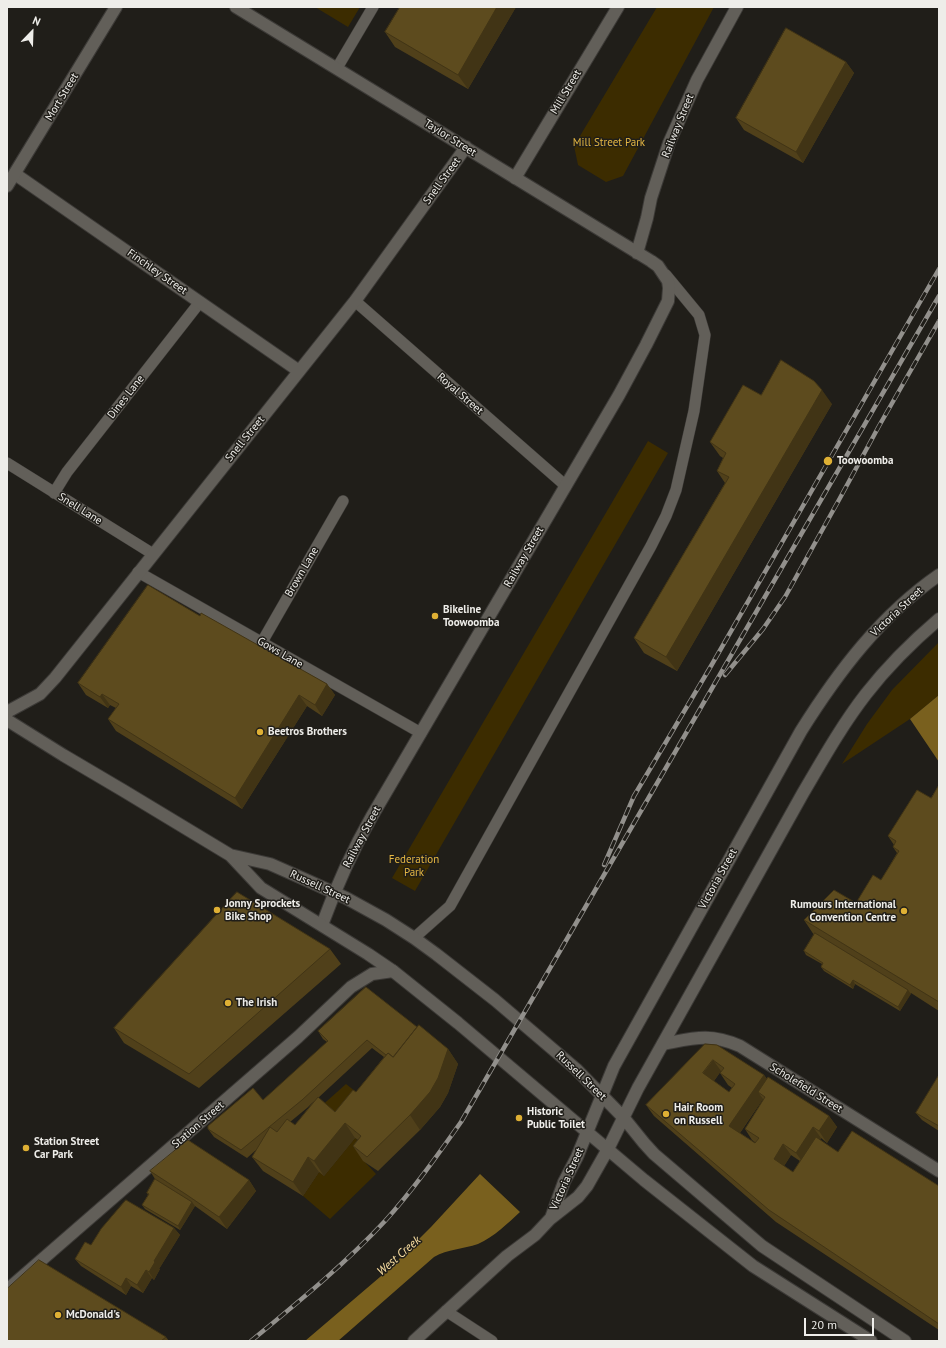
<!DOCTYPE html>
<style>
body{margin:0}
#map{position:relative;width:946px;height:1348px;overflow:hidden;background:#201e19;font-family:"PT Sans",sans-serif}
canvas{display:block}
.frame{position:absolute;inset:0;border:8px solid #eeede9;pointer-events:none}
.north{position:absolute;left:12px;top:12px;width:40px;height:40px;-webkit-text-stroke:3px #201e19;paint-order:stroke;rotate:23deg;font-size:11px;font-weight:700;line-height:16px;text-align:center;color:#eeede9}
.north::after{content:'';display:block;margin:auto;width:14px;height:18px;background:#eeede9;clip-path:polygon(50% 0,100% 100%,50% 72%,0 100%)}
.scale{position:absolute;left:804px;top:1318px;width:70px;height:18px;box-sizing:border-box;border:2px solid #eeede9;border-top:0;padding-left:5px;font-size:12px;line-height:14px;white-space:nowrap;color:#eeede9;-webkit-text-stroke:3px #201e19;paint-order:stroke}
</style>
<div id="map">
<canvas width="946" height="1348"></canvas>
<div class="frame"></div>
<div class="north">N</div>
<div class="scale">20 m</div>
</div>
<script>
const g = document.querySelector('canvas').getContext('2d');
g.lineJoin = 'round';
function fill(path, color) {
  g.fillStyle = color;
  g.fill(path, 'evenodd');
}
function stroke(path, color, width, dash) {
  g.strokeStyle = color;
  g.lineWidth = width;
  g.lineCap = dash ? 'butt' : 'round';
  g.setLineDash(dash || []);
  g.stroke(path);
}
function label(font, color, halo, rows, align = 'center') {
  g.font = font + ' "PT Sans",sans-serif';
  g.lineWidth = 3;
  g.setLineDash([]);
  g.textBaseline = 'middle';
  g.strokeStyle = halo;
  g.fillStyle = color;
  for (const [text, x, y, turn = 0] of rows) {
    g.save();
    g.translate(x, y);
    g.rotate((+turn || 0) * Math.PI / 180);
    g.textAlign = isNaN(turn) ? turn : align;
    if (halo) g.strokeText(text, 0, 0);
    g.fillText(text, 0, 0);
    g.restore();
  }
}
fill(new Path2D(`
 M315 7H360L348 27Z
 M657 7H714L623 176 606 182 578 165 574 146Z
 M648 441 668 453 415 891 392 878Z
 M939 642V695L910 719 842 764 867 724 892 690Z
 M346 1084 370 1103 281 1142Z
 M355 1138 371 1151 364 1161 376 1174 330 1219 303 1196 319 1172 324 1176Z`), '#3c2c00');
fill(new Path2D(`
 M939 695V762L910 719Z
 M480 1174 520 1212C508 1223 494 1237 478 1244 463 1249 448 1249 434 1257L338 1341H305L387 1271 431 1227Z`), '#79601e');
const lane = new Path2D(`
 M337 68 373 7
 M355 301 566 486
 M7 463 153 554
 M54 493 67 472 200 302
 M138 572 421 733
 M262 642 343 501
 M414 938 450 906 651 546 666 516 676 490 694 411 705 335 699 315 666 275
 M446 1311 492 1341`);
const street = new Path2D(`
 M236 7 651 261 658 266 668 281 669 288 668 301 646 345 619 395 372 816C352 851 336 887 322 925
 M15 174 299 371
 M515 178 618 7
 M637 253 647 218 651 198 669 143 697 80 737 7
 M7 712 40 694 55 678 355 301 466 147
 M663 1044C695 1038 709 1033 740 1046L939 1171
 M7 1290 298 1037 351 987 372 974 393 971`);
const secondary = new Path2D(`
 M7 186 116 7
 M7 720 63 755 124 791 230 855 261 888 368 954 393 971 458 1023 644 1180 753 1266 871 1341
 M230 855 270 864 304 879 346 898 386 920 414 938 436 954 495 1000 576 1069 623 1117 644 1143 654 1154 762 1246 905 1341
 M551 1218 564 1182 577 1157 614 1066 801 731C838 672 881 615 939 575
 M414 1341 507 1256 535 1235 550 1219 578 1197 587 1186 608 1149 638 1088 803 793C823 759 842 725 866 694 887 667 912 642 939 619`);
stroke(lane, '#3c3a37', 12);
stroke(street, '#3c3a37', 14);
stroke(secondary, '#3c3a37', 14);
stroke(lane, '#625f59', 11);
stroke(street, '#625f59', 12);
stroke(secondary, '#625f59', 12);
const rail = new Path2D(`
 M725 675 763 629 785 597 840 498 879 426 939 321
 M604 865 634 796 711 666 939 269
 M251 1341C297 1303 344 1265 385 1221 413 1190 437 1156 461 1122L939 296`);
stroke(rail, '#92908c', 4.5);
stroke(rail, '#201e19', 3, [9]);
fill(new Path2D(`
 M516 7 468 89 395 47 385 32Z
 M846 62 854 73 803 163 744 130 736 118Z
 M761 395 832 404 677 671 644 653 634 638 725 483 717 471 723 458 720 456 710 442Z
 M200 616 327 684 335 695 322 716 307 706 242 809 116 731 108 719 116 708 110 705 108 708 86 695 78 683Z
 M939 785V1011L911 993 900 1011 855 984 853 989 824 971 821 967 822 964 806 955 804 951 814 935 804 920 856 903 881 880 897 853 893 847 894 845 888 836 931 798Z
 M330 949 341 964 199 1088 124 1043 114 1028Z
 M417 1027 448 1049 458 1064 448 1093 440 1107 420 1130 378 1171 363 1161 353 1146 358 1140 355 1138 324 1176 319 1172 303 1196 263 1171 252 1157 257 1149 247 1158 214 1137 208 1129 263 1100 327 1042 323 1039 318 1031ZM372 1048 384 1057 356 1092 335 1112 318 1098ZM314 1101 295 1125 290 1122 307 1108Z
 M705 1044 764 1075 767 1079 829 1116 837 1127 827 1143 821 1138 820 1140 838 1152 939 1186V1330L776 1222 654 1116 646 1105ZM721 1071H722L720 1073 728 1085 732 1088 729 1092 714 1081ZM763 1099V1100L745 1129 752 1140 756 1143H755L740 1133ZM791 1155 800 1161 793 1172 784 1166Z
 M939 1075V1131L922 1120 916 1113Z
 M150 1171 249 1180 256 1191 227 1229 195 1206 180 1230 145 1209 142 1205 148 1195 147 1193 155 1179Z
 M174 1228 180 1235 159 1269H160L154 1280 152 1278 143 1293 131 1286 126 1295 81 1266 75 1259Z
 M166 1337 169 1341H7Z`), '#50401a');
fill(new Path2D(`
 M497 7H516L468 89 458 75Z
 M846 62 854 73 803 163 796 152Z
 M822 390 832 404 677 671 666 657Z
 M327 684 335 695 322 716 315 705Z
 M102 694 110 705 108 708 100 697Z
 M299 695 307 706 242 809 235 798Z
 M853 980 855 984 853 989 850 985Z
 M908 990 911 994 900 1011 898 1007Z
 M448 1049 458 1064 448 1093 440 1107 420 1130 410 1115Z
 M713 1060 721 1071 711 1085 703 1073Z
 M764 1075 772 1086 758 1092 763 1099 737 1137 729 1126Z
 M829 1116 837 1127 827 1143 819 1131Z
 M345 1123 355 1138 324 1176 314 1161Z
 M813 1127 821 1138 804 1164 796 1153Z
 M783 1144 791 1155 781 1171 774 1159Z
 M308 1157 319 1172 303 1196 293 1182Z
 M249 1180 256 1191 227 1229 219 1217Z
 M192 1202 195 1206 180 1230 178 1226Z
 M174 1228 180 1235 159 1269H160L154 1280 149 1272 154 1261Z
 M146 1270 152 1278 143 1293 137 1285Z
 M126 1278 131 1286 126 1295 121 1287Z`), '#413415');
const building = new Path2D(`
 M400 7H497L458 75 385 32Z
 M786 28 846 62 796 152 736 118Z
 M781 360 814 381 822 390 666 657 634 638 729 477 717 471 726 453 710 442 743 385 761 395Z
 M148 585 200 616 201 613 327 684 315 705 299 695 235 798 108 719 119 704 102 694 100 697 78 683Z
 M939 785V1002L804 920 834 890 856 903 873 875 881 880 899 851 893 847 896 841 888 836 917 790 931 798Z
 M237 892 330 949 189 1074 114 1028Z
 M815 933 908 990 898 1007 853 980 850 985 821 967 823 963 804 951Z
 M366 987 417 1027 393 1057 388 1053 386 1055 367 1040 302 1100 241 1150 208 1129V1126L253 1088 263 1100 328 1041 318 1031Z
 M419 1025 448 1049 438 1078 430 1092 410 1115 367 1157 353 1146 361 1136 345 1123 314 1161 308 1157 293 1182 252 1157 270 1127 277 1132 287 1119 295 1125 318 1097 335 1112 353 1090 356 1092 388 1053 393 1057Z
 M705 1044 717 1045 764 1075 729 1126 755 1143 759 1138 745 1129 765 1097 758 1092 768 1077 829 1116 819 1131 813 1127 796 1153 783 1144 774 1159 793 1172 816 1137 838 1152 852 1131 939 1186V1324L769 1210 646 1105ZM713 1060 724 1068 720 1073 735 1084 729 1092 703 1073Z
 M939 1075V1126L916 1113Z
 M188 1140 249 1180 219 1217 187 1195 150 1171Z
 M155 1179 192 1202 178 1226 142 1205 149 1194 147 1193Z
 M126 1200 174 1228 154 1261 155 1262 149 1272 146 1270 137 1285 126 1278 121 1287 75 1259 85 1242 91 1245 101 1229Z
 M39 1260 166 1337 161 1341H7V1289Z`);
fill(building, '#5d4b1e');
stroke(building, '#413415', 1);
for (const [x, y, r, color] of [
 [828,461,5,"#dfb034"],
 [435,616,4,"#dfb034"],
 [260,732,4,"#dfb034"],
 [217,910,4,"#dfb034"],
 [904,911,4,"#dfb034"],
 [228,1003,4,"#dfb034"],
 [666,1114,4,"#dfb034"],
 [519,1118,4,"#dfb034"],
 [26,1148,4,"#dfb034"],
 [58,1315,4,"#dfb034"]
]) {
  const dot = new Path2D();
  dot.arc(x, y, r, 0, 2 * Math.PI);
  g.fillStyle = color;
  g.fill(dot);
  stroke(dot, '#201e19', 1.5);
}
label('11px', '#eeede9', '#201e19', [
 ["Mill Street",566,92,-59],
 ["Mort Street",62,97,-59],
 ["Railway Street",678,126,-68],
 ["Taylor Street",450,138,32],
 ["Snell Street",442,181,-54],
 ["Finchley Street",157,272,35],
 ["Royal Street",460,394,41],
 ["Dines Lane",126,397,-52],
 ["Snell Street",245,439,-51],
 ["Snell Lane",80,509,32],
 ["Railway Street",524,557,-60],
 ["Brown Lane",302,572,-60],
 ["Victoria Street",897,612,-43],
 ["Gows Lane",280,653,30],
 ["Railway Street",362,837,-62],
 ["Victoria Street",718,879,-61],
 ["Russell Street",320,887,25],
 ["Russell Street",581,1076,44],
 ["Scholefield Street",806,1088,32],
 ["Station Street",198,1125,-41],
 ["Victoria Street",567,1179,-66]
]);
label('11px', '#e6b843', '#201e19', [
 ["Mill Street Park",609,143],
 ["Federation",414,860],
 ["Park",414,873]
]);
label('bold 11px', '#eeede9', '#201e19', [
 ["Toowoomba",837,461],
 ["Bikeline",443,610],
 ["Toowoomba",443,623],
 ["Beetros Brothers",268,732],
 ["Jonny Sprockets",225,904],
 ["Bike Shop",225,917],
 ["Rumours International",896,905,"right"],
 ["Convention Centre",896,918,"right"],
 ["The Irish",236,1003],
 ["Hair Room",674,1108],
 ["on Russell",674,1121],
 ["Historic",527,1112],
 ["Public Toilet",527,1125],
 ["Station Street",34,1142],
 ["Car Park",34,1155],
 ["McDonald's",66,1315]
], 'left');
label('italic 12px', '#fde2a4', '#201e19', [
 ["West Creek",399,1256,-41]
]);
</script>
